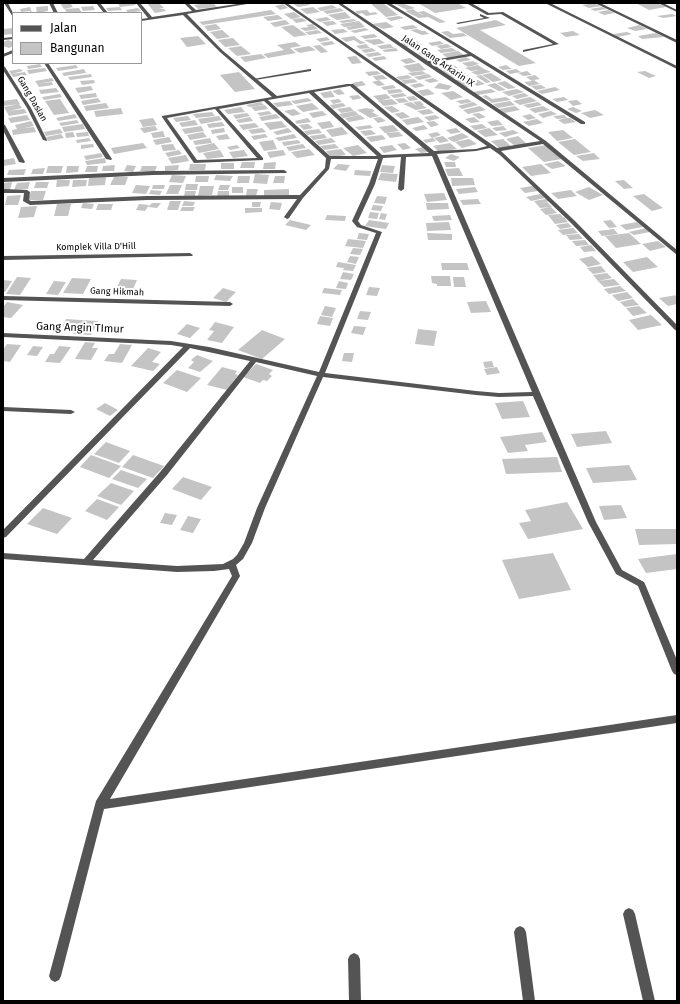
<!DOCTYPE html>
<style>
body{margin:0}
#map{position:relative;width:680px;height:1004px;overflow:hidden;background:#fff;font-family:"Fira Sans",sans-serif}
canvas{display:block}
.frame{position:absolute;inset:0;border:4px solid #000;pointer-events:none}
.legend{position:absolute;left:12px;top:12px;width:130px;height:52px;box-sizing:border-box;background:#fff;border:1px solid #999;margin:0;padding:5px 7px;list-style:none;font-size:12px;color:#000}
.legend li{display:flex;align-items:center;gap:8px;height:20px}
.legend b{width:20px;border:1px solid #999}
</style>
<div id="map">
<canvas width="680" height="1004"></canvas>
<div class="frame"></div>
<ul class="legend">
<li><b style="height:5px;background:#545454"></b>Jalan</li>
<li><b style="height:11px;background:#c4c4c4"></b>Bangunan</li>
</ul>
</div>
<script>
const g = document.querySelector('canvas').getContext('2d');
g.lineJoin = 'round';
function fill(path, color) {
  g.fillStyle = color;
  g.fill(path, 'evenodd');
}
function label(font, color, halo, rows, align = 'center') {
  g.font = font + ' "Fira Sans",sans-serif';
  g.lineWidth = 4;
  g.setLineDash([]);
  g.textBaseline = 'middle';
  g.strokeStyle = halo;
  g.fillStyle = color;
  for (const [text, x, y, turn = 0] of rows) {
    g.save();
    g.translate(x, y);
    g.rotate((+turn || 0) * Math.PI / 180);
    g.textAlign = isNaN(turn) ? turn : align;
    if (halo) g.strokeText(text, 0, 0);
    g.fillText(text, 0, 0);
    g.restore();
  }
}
fill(new Path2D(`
 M60 3H70L73 7 64 9Z
 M118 3H134L136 5 120 7Z
 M147 3H159L164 8 158 9H164L166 11 155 13Z
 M207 3H213L217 7 198 9 194 5Z
 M292 3H307L310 5 298 7Z
 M370 3H383L398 15 386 17Z
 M393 3H402L415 8 407 10Z
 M418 3H457L466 8 435 13Z
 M594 3 601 6 589 8 582 5Z
 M636 3H657L666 7 649 10Z
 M283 4 288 8 280 10 275 6Z
 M332 5 337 8 321 11 317 8Z
 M48 6V11L37 13 36 7Z
 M93 6 95 10 83 11 81 7Z
 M30 7 32 13H30V11L21 12 20 9Z
 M120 7 122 10 108 11 106 8Z
 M313 7 320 12 307 14 300 9Z
 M602 7 607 9 595 11 590 9Z
 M79 8 82 13H67L65 9Z
 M138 8 141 11 128 13 126 10Z
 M340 8 344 11 327 14 323 11Z
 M413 9 422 15H423L418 12 424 11 446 22 440 23 428 17 419 18 405 11Z
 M271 10 276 14 203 25 199 22Z
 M367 10 370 13 375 12 378 14 366 16 362 13 358 14 355 11Z
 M608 10 615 13 604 15 598 12Z
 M294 12 301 17 291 19 284 14Z
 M345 12 351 18 337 20 328 15Z
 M672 14 677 16 663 18 657 16Z
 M278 15 283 19 268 21 263 17Z
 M399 16 404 18 391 21 386 18Z
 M327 17 331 20 320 22 315 19Z
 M302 18 307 21 296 23 292 19Z
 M354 19 356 21 342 23 339 21Z
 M285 20 290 24 275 27 270 23Z
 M496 20 506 25 480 30 536 63 519 66 456 28Z
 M333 21 337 24 327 26 322 22Z
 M359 21 365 27 349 30 346 27 359 25 344 27 340 24Z
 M386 22 394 27 383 29 372 24Z
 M216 24 221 29 208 31 204 26Z
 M313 24 315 25H313L318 29 305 31 300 28 309 27 306 25Z
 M293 25 307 35 294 37 281 27Z
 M413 25 418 28 405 30 400 27Z
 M639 25 647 29 635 31 627 28Z
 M13 28V34L3 35V29Z
 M365 28 369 30 355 33 350 31Z
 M343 29 348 32 335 34 331 30Z
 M417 29 422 31H425L429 34 422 35 410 30Z
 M222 30 230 37 217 39 210 32Z
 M318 30 322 33 309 35 305 32Z
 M448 31 453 34 463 33 467 36 450 38 441 32Z
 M573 31 580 35 566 37 560 33Z
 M627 32 632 34 618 37 613 34Z
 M656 33 664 37 642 39 638 36Z
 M374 34 378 37 365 39 360 36Z
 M198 36 206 44 187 47 180 38Z
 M354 36 359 40 366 43 360 44 354 40 346 42 341 38Z
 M327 37 330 40 320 42 316 39Z
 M233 38 240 45 225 47 218 40Z
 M379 39 385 43 374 45 364 40Z
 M8 40 13 42V46L9 48 3 46V42Z
 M332 41 335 44 324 46 320 43Z
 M417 41 422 45 406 47 402 43Z
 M440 41 444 44 432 46 428 43Z
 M295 42 301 46 290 48 296 53 268 58 263 54 284 50 277 45Z
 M366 44 370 48 360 49 356 46Z
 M390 44 394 48 381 49 377 46Z
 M447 44 452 47 441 49 436 46Z
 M320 45 328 52 321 53 313 46Z
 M241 46 251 54 237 56 228 48Z
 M309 46 316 50 300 53 293 49Z
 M372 48 376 51 365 53 361 50Z
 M396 48 398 51 385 52 382 50Z
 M452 48 457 51 441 53 437 50Z
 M429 51 433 54 422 56 418 53Z
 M458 51 464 55 448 58 442 54Z
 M378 52 382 55 369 57 365 54Z
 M261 54 266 58 245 62 240 57Z
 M436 55 440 58 427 60 423 56Z
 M356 56 362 63 352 64 347 57Z
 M384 56 387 59 375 61 372 58Z
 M466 57 471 60 460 62 456 60Z
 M410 58 416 62 406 64 400 60Z
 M473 61 479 64 468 67 462 63Z
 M442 62 447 65 439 67 433 63Z
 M419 63 426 70 411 72 403 66Z
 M40 64 42 67 28 69 27 66Z
 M76 65 78 68 58 71 56 68Z
 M453 65 458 68 444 71 440 68Z
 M478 65 484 69 491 72 477 75 471 72 479 70 471 71 465 68Z
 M506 65 512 69 503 70 498 67Z
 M45 68 47 71 29 74 27 70Z
 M20 69 23 71 11 74 9 71Z
 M84 69 86 73 64 76 62 73Z
 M457 69 463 72 449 75 444 71Z
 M516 69 521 72 510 74 506 71Z
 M377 71 381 74 369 76 365 72Z
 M422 71 427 74 412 76 408 73Z
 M527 71 532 75 523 76 518 73Z
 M645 71 656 76 649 78 637 72Z
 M25 72 27 75 13 77 11 74Z
 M239 72 255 89 235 92 220 75Z
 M464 73 468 76 454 78 449 75Z
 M491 73 502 80 493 82 482 75Z
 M91 74 92 77 70 80 68 77Z
 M428 74 432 77 419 80 414 77Z
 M383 75 387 79 376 80 373 76Z
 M408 75 412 78 400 80 396 77Z
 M481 75 491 82 486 83 476 76Z
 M535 75 540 79 534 80 540 84 529 86 524 82 532 81 526 77Z
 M52 78 54 81 37 84 35 81Z
 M433 78 439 81 430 83 424 80Z
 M414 79 418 82 405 84 401 80Z
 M464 79 474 86 466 87 456 80Z
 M94 80 95 83 82 85 80 81Z
 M379 80 385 85 378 86 372 82Z
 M478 80 485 84 477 86 470 81Z
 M362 81 366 85 356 87 352 83Z
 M505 81 516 88 508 89 497 83Z
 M52 82 53 85 39 87 37 84Z
 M420 83 425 86 415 88 410 85Z
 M439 83 452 86 448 90 434 88Z
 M495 83 506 90 499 91 487 85Z
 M393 85 396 88 384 90 381 87Z
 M541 85 546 88 536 90 531 86Z
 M91 86 93 90 78 93 75 88Z
 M555 87 560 90 542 94 537 91Z
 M56 88 59 92 41 94 39 90Z
 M340 89 345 94 338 95 332 91Z
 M400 89 403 92 389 94 387 90Z
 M428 89 435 94 423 96 417 91Z
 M491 89 496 92 478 95 473 92Z
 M517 89 524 92 509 96 502 92Z
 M331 91 335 97 324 98 320 93Z
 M453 91 463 97 451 100 441 93Z
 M96 93 97 97 81 99 79 95Z
 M403 93 407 96 394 98 390 95Z
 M524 93 529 96 517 99 512 96Z
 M60 94 62 97 44 100 42 97Z
 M386 94 391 98 379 101 373 96Z
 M358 95 362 98 353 100 349 96Z
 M486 95 492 99 506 97 511 100 492 103 482 96Z
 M414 96 418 100 410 101 406 97Z
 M530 97 537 101 520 105 513 101Z
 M564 97 568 100 557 102 552 99Z
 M98 98 101 102 83 105 81 101Z
 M308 98 312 101 295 104 291 101Z
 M404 98 409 102 399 103 395 99Z
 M17 99 20 104 3 106V101Z
 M60 99 69 113 54 115 45 101Z
 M339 99 342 102 333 104 330 100Z
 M392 99 398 104 384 106 378 101Z
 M468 99 472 102 461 104 456 101Z
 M577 100 582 104 573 106 568 101Z
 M290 101 293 105 277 107 273 103Z
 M420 101 424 105H422L427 108 416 110 403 104 411 102 417 106 413 102Z
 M510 101 515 105 498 108 493 104Z
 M261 102 264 105 249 107 246 105Z
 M473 102 478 105 462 109 458 106Z
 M538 102 542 105 528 108 523 105Z
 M106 103 109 108 86 111 84 106Z
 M312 103 319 109 303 112 296 106Z
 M343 103 346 106 333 109 330 105Z
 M19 104 22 108 9 111 24 109 27 113 9 116 4 107Z
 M265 105 268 109 255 111 251 107Z
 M392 106 400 111 392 113 384 107Z
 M480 106 486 110 468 114 463 110Z
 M515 106 520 110 505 113 499 109Z
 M543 106 550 110 535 113 529 109Z
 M241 107 245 112 228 114 224 110Z
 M350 107 354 111 341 113 337 109Z
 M573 107 582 111 576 113 567 109Z
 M121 108 123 114 96 117 94 111Z
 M366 108 372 109 375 111 372 112 379 116 370 118 357 110Z
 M294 109 301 114 292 116 284 111Z
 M429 109 434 113 423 115 417 111Z
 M595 110 604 115 590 118 581 113Z
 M269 111 272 114 260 116 257 113Z
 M322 111 327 115 313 118 309 113Z
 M355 111 359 115 343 118 339 114Z
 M551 111 557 114 543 118 538 114Z
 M212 112 215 116 196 118 193 114Z
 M403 112 410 117 401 119 394 114Z
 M247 113 250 116 236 119 233 115Z
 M479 113 486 117 479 119 472 114Z
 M75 114 77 118 58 121 56 118Z
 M276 114 280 118 262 121 259 117Z
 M530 114 536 118 528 120 522 116Z
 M27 115 30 120 11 123 8 118Z
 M360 115 365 119 349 122 345 118Z
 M435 115 440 118 429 121 424 117Z
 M564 115 567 118 557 119 553 116Z
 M188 116 191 120 176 122 173 118Z
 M219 116 222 120 201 124 198 119Z
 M250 117 253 121 239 123 236 120Z
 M380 117 386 121 378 123 373 118Z
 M418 117 424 122 407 125 402 120Z
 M474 117 480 122 471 123 465 119Z
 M153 118 157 125 143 127 139 120Z
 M308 118 311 122 297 124 295 121Z
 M567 118H570L576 122 564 124 558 120Z
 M537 119 543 123 529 126 523 122Z
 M77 120 79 123 61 126 59 123Z
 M195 120 198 125 182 127 179 123Z
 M498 120 503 125 492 126 487 122Z
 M31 121 34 126 24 128 34 127 36 132 13 135 12 130 17 129 15 125Z
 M281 121 287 127 270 130 264 123Z
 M330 121 334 127 322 129 317 123Z
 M434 121 439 125 431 127 426 122Z
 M222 122 225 126 209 128 207 124Z
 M255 123 259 127 243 130 239 125Z
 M83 124 85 129 64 132 62 127Z
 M308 124 313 128 304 130 299 125Z
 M482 124 487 128 475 130 470 126Z
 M370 125 373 128 359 130 355 127Z
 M393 125 399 131 385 133 379 127Z
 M424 125 428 129 416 131 412 128Z
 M155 126 158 130 144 133 140 128Z
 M201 126 204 131 185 134 182 129Z
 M503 126 507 130 496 131 492 128Z
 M342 127 348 134 332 137 326 130Z
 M224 128 225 132 212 134 211 130Z
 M262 128 266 132 252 134 248 130Z
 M288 128 292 132 277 135 273 132Z
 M456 128 461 132 451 134 446 130Z
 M489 128 498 135 485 137 477 131Z
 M60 129 63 133 46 136 44 132Z
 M319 129 322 133 307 135 304 131Z
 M371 130 376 134 365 136 360 131Z
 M513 130 519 133 505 137 499 133Z
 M563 130 573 138 557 141 548 132Z
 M163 131 165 137 153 138 151 133Z
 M73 132 75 137 66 138 65 133Z
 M88 132 89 136 77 137 76 133Z
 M203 132 207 137 190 140 187 135Z
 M399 132 403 136 390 138 386 133Z
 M437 132 441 135 432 138 428 134Z
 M462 133 469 137 454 142 447 138Z
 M61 134 64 138 48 141 46 137Z
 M227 134 230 139 219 140 216 136Z
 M265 134 268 137 254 140 251 136Z
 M294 134 297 138 279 141 275 138Z
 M324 134 327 138 313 140 310 136Z
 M382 135 386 139 371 142 366 137Z
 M443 136 449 141 440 143 434 138Z
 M518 136 527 144 515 146 506 139Z
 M169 137 172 142 156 145 153 140Z
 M89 138 91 141 77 143 76 140Z
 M210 138 212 143 195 145 193 141Z
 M331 138 336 142 319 145 315 141Z
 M433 138 436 141 426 143 423 140Z
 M469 139 477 144 462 148 455 142Z
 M503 139 512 147 500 149 491 141Z
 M575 139 591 152 574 155 558 142Z
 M273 140 277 149 264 151 259 142Z
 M298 140 301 143 284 146 282 142Z
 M143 143 147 148 114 154 111 148Z
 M214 143 219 149 199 153 195 147Z
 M405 143 411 148 403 150 397 144Z
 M450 143 457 149 439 152 433 146Z
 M93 144 94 147 81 149V145Z
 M173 144 176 150 163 151 161 145Z
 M303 144 306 148 289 151 286 147Z
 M335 144 339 148 324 150 320 146Z
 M237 145 240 148 230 150 227 147Z
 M358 145 367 153 353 156 343 148Z
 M392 145 397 150 384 153 379 147Z
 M546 145 562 159 544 162 528 148Z
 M423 147 429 152 421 153 415 149Z
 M309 149 315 155 297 158 291 152Z
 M341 149 346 155 331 157 326 151Z
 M179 150 182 154 168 157 165 153Z
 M220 150 224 157 207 159 203 153Z
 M244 150 248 156 233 158 229 152Z
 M283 150 286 155 270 158 267 152Z
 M101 153 103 157 86 160 84 156Z
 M594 153 600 159 583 161 576 156Z
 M451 154 460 157 454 161 445 158Z
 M186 155 189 161 172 164 168 158Z
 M14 158 16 164 3 166V160Z
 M105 158 106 163 87 165 85 161Z
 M558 161 566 166 552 169 544 164Z
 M242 162H255L254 168H240Z
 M276 162 275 169H263L264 163Z
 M444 162H455L456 167H446Z
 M221 163H234V169H221Z
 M190 164H206L205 170H189Z
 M338 164 350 165 346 171 333 169Z
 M541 164 551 173 531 176 522 167Z
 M115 165 114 171H102L103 166Z
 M127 165 136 166 133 172 124 171Z
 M179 165 178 170 165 171V166Z
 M382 165 395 166 393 173 380 172Z
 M48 166H63L61 173H46Z
 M67 166H79L78 172 66 173Z
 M87 166H98L97 172H85Z
 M142 166H157L155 171H140Z
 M45 168 43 174H31L33 169Z
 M459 168 463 176H448L445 169Z
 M26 169 24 175H7L9 170Z
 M355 170 371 171 370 176 354 175Z
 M381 173 398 174 396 182 378 180Z
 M255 174 269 175 267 184 253 183Z
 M172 175 186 176 183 183 169 182Z
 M216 175 233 176 230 181 214 180Z
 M196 176H209L208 182H195Z
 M238 176H250L249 183H237Z
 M275 176H285L284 183H273Z
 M106 177 105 185 88 186 89 178Z
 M114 177H128L125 185H110Z
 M451 178H473L475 185 452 186Z
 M57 180H70L69 186 56 187Z
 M73 180H87L86 186 72 187Z
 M624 180 633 188 624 189 615 181Z
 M12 182 10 191H3V183Z
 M30 182 28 189 14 190 17 183Z
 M36 182H49L47 188H34Z
 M186 184H198L197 190H185Z
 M136 185 150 186 146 194 132 193Z
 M153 185H165L164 189H152Z
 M170 185H182L178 194H166Z
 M220 185H230L228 190H218Z
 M200 186H214L212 195 198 196Z
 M532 186 538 191 525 193 520 188Z
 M232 187H243V193H232Z
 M475 187 478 192 459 194 456 189Z
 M589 187 603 195 589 200 575 192Z
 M247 189H258L256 196H246Z
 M289 189V195L264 196V190Z
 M151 190 162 191 160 195 149 194Z
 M571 190 577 196 558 199 551 193Z
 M31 191H46L43 200H28Z
 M185 191H196L195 196H184Z
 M218 191H229V196H217Z
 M444 193 447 200 427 202 424 194Z
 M540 194 545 198 531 201 526 197Z
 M644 194 663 208 652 211 633 196Z
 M21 195 18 205H5L7 196Z
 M377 196 387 197 385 204 374 203Z
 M478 199 481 204 463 205 460 200Z
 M546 199 549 201 539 204 547 202 552 207 540 208 534 201Z
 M170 201H181L178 210H167Z
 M184 201 195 202 193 206H182Z
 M252 202H261L260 207H252Z
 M271 202 282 203 280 210 269 209Z
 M83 203 94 204 92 209 81 208Z
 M152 203H161L157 208 148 207Z
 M426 203H448L449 209 427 210Z
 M57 204H71L68 216H54Z
 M98 204H113L111 210H96Z
 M139 204 149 205 145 211 136 210Z
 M373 205 383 206 381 211 371 210Z
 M37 206 34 217 18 218 21 207Z
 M182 207H195L193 211H180Z
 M551 207 557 213 546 215 540 209Z
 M245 208H262V212L245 213Z
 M370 212 379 213 377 219 368 218Z
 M381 213 387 214 385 220 379 219Z
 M560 214 563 217 551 219 548 215Z
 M327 215 346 216 345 221 325 220Z
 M450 215 452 220 434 221 432 216Z
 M564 217 568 222 555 224 551 219Z
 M290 220 311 225 306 230 285 225Z
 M369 220 389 223 386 229 365 226Z
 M611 220 617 227 609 228 603 221Z
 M449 222 451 230 427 231 426 223Z
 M637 222 643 227 626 230 620 225Z
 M568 223 572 227 560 229 556 225Z
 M573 228 578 233 563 235 558 230Z
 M646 228 650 232 634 235 629 232Z
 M614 229 618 234 602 236 598 231Z
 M359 233 369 234 367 240 357 239Z
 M427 233 452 234V240H428Z
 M629 233 641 244 616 248 605 236Z
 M579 234 583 239 570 240 566 235Z
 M348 239 366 241 363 248 345 246Z
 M585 240 589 245 576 246 572 241Z
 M658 241 666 247 650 251 642 244Z
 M591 245 596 251 584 252 580 247Z
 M353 248 363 249 360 255 350 254Z
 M350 256 359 257 356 264 347 262Z
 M592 256 601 264 588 267 579 259Z
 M647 257 658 267 633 272 623 262Z
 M338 262 356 265 353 271 343 270 344 268 336 267Z
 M441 263H467L469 270H442Z
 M601 266 606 272 593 274 587 268Z
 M343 272 354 274 351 280 340 279Z
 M607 273 612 278 598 281 593 275Z
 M431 276H450L451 286H437V284L432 283Z
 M17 277 31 278 20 295 6 294Z
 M453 277H464L466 287H454Z
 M72 278 91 279 83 294 63 293Z
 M121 279 137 280 130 296 113 295Z
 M614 279 620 285 604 287 598 281Z
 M3 280 12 281 5 292H3Z
 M54 281 66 282 58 295 46 294Z
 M339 281 348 283 346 289 336 288Z
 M620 286 626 291 609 294 604 289Z
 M369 287 380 288 377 296 366 295Z
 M223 288 236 292 226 302 213 298Z
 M324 288 342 290 340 295 322 293Z
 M627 292 633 298 618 301 612 295Z
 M677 295V304L668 306 659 298Z
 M633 299 639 305 625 307 620 302Z
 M486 301 491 312 471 313 467 302Z
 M7 302 23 305 11 318 3 317V307Z
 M325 306 336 308 332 317 321 315Z
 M639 306 647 313 633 316 626 308Z
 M360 311 371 312 368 320 357 319Z
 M651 315 662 325 638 330 629 320Z
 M320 316 333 318 330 326 317 324Z
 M66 319 80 320 98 321 91 335 73 334 76 328 62 327Z
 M215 322 234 327 222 343 207 340 214 331 209 330Z
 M187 324 200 328 190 338 177 334Z
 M354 326 366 327 363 335 351 333Z
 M418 329 437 331 434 346 415 344Z
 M262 330 285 339 262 359 238 350Z
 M85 342 95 343 92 348H98L91 360 75 359Z
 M7 344 21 345 10 362 3 361V350Z
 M120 344 132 345 122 363 104 361 109 354H114Z
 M33 346 43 347 37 356 27 355Z
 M59 346 71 347 60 363 45 362 50 354H54Z
 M148 348 161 352 152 362 160 364 153 371 131 366Z
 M344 353H354L352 362 342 361Z
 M197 355 213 361 200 372 188 368 194 362 191 360Z
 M492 361 494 367 485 368 483 362Z
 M256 364 273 370 269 374 272 376 267 381 263 380 260 383 243 377Z
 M222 367 237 371 235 374 238 375 227 390 207 385Z
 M497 367 500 373 487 375 484 369Z
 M177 370 201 378 187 392 163 383Z
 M523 401 530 417 502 419 495 403Z
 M105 403 118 410 110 416 96 409Z
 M606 431 612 443 577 447 571 434Z
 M542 432 547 442 525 445 528 451 508 453 500 437Z
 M106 442 130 451 119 463 94 454Z
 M91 455 121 466 109 478 80 467Z
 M133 455 164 466 153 478 122 467Z
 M557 457 562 472 506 474 502 459Z
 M629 465 637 480 593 483 586 468Z
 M121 470 147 479 138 488 112 479Z
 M183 477 212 487 201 500 172 489Z
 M111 483 134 491 121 505 97 496Z
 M97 499 119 507 107 520 85 511Z
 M567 502 583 529 528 539 519 523 531 521 525 510Z
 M621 505 627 518 604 520 599 506Z
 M43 508 72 518 57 534 27 524Z
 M165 513 177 515 172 525 160 523Z
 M188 516 201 519 193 533 180 530Z
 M635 529H677V544L639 545Z
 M553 553 571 590 519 599 502 560Z
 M677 554V569L646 573 638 559Z`), '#c4c4c4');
fill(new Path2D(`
 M466 3H471L489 13 503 12 559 44 523 52V50L553 44 501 14 487 15Z
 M480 14 490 18 458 24 456 23 484 18 480 16Z
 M310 69H311V71L255 80 253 79Z`), '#545454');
fill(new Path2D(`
 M4 3H8L13 13V17Z
 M49 3H53L58 13H54Z
 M96 3H100L108 13H104Z
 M136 3H140L152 17 192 11 184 3H188L196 10 244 3H253L187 14 222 50 277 96 347 84H353L434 151 476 149 487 146 283 3H287L497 148 540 141 425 64 337 3H341L428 61 468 54 385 3H390L585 122V124H581L471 56 431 63 546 141 677 250V255L543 144 501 151 575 221 677 325V331L675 330 571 223 500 155 490 148 476 151 437 154 596 522 622 570 644 582 645 584 677 660V675L674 674 672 671 638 586 616 574 588 522 533 396 499 397 476 395 323 377 265 508 252 543 243 559 236 565 240 576 110 799 677 715V723L104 809 61 976 59 980 55 982 51 980 49 976 96 801 232 576 229 569 214 571 177 572 3 559V553L84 559 161 471 250 361 190 348 6 537 3 538V530L183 347 171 345 3 337V333L171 341 209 347 319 372 376 233 357 227 352 221 369 184 378 159H331L329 169 303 198 289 218 287 219 284 217 297 199 147 200 30 205 23 201 24 193H3V189L27 190 30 192 29 200 31 201 147 196 300 195 325 168 326 158 264 101 219 109 263 158V160L194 163 162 117V116L272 97 220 52 183 15 141 21V19L148 18ZM350 86 429 153 382 155 314 92ZM309 93 377 156H330L268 100ZM215 109 257 158 197 160 167 118ZM432 156 532 392 499 393 476 391 325 373 382 232 361 225 358 221 375 184 383 158 401 157 398 189 401 191 404 189 406 157ZM256 362 317 376 257 508 244 543 237 555 233 559 223 564 177 566 93 560 167 475Z
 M545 3H550L677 66V69Z
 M595 3H600L677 40V43Z
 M658 3H663L677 10V12Z
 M13 37V39L3 40V38Z
 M13 50V53L3 57V54Z
 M44 63H48L112 159 111 160 106 159Z
 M3 66 5 67 31 108 47 140V141L43 140 27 108 3 70Z
 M3 124 5 125 25 162 24 163 19 162 3 130Z
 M284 170 287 172 286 173 153 175 3 182V178L153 171Z
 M190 253 193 255 192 256 3 260V256Z
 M3 296 230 302 233 304 230 306 3 300Z
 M3 407 71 410 75 412 71 414 3 411Z
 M629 908 633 910 635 914 655 1001H643L623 914 625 910Z
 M520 926 524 928 526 932 535 1001H523L514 932 516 928Z
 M354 953 358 955 360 959 361 1001H349L348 959 350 955Z`), '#545454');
label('9px', '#000', '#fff', [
 ["Jalan Gang Arkarin IX",438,61,34],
 ["Gang Daslan",32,99,60],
 ["Komplek Villa D'Hill",96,247,-1],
 ["Gang Hikmah",117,292,2]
]);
label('11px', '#000', '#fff', [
 ["Gang Angin TImur",80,328,2]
]);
</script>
